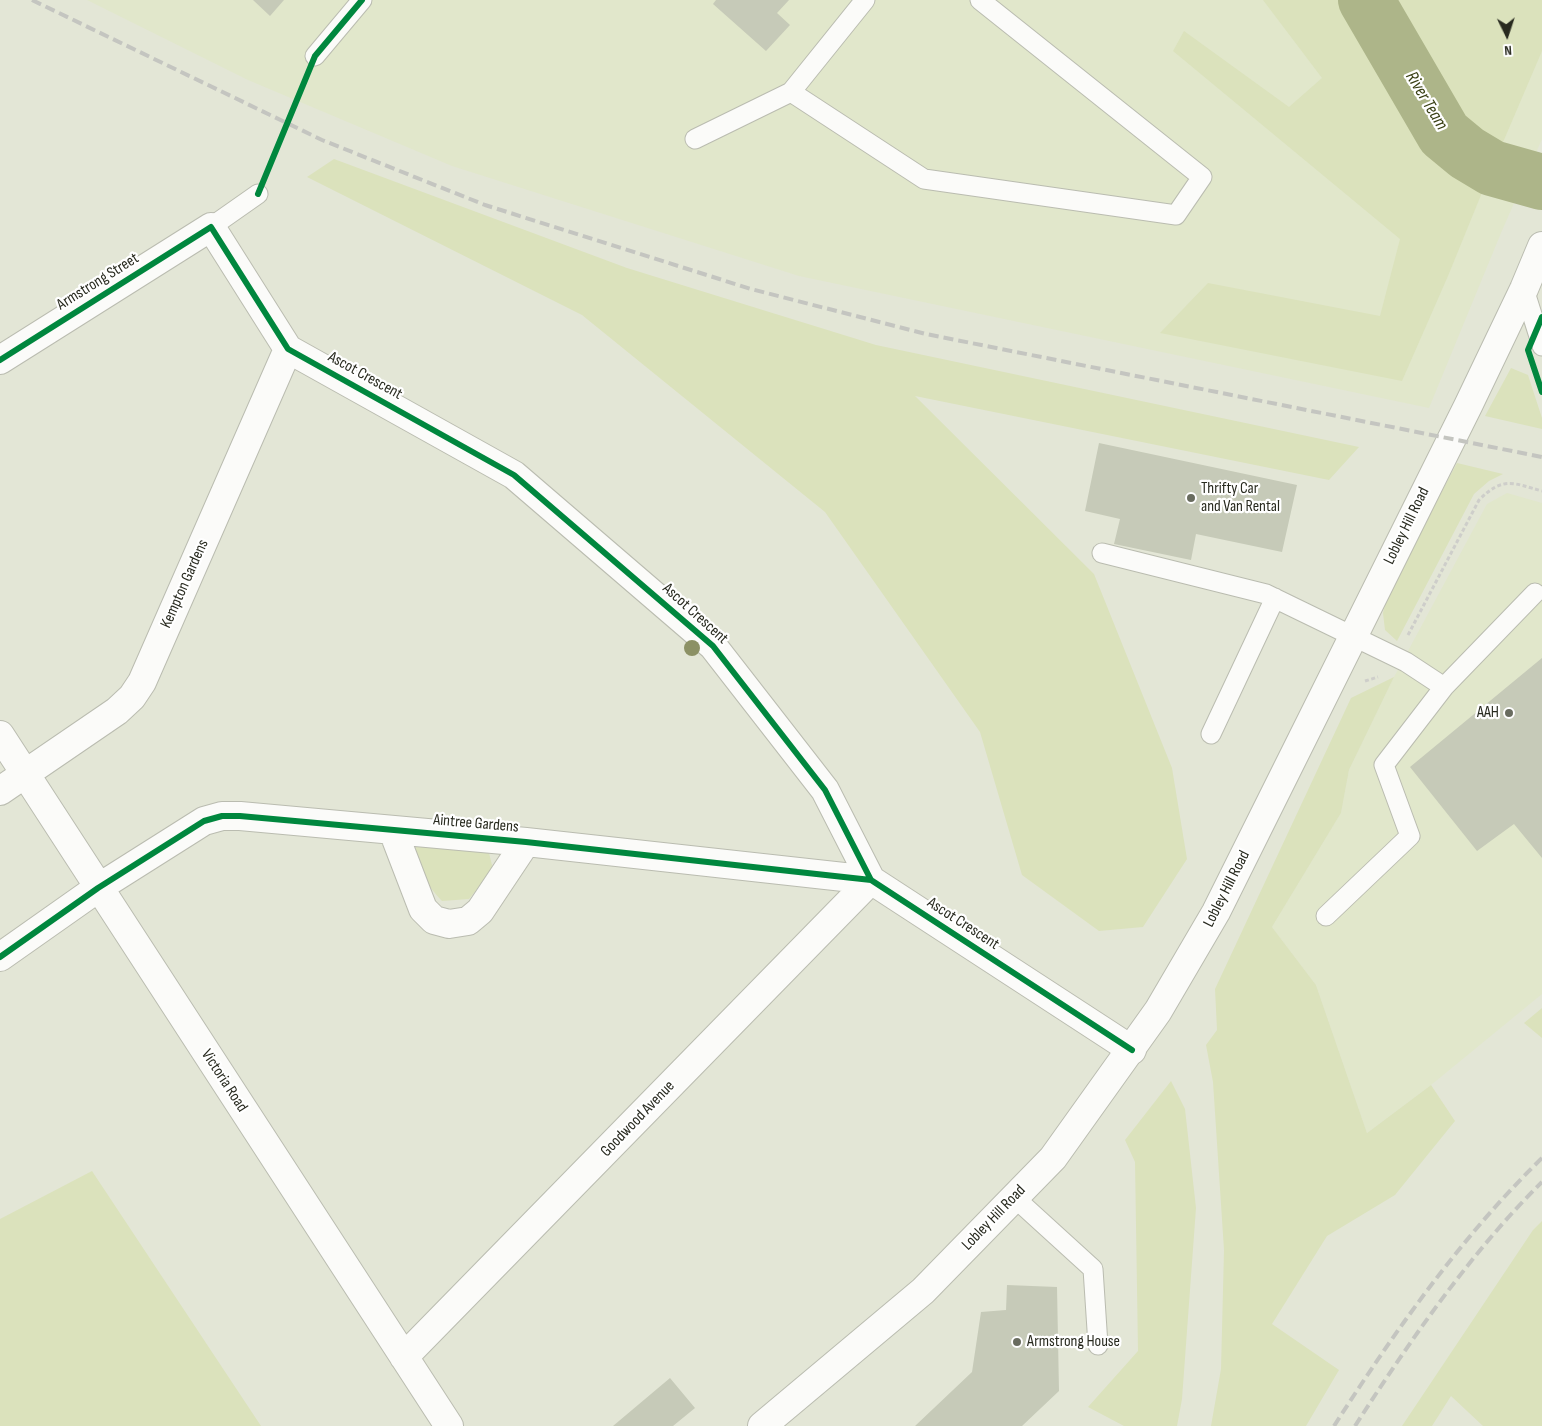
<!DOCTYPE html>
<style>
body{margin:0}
#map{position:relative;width:1542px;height:1426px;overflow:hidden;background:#e3e6d6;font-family:"Sofia Sans Condensed",sans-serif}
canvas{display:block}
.north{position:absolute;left:1482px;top:10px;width:50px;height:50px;-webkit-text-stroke:4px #fff;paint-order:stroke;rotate:176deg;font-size:14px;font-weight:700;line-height:20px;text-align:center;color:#282a1f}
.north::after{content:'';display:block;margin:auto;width:18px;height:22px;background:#282a1f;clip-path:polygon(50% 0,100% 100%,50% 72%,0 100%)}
</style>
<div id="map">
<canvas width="1542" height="1426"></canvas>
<div class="north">N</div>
</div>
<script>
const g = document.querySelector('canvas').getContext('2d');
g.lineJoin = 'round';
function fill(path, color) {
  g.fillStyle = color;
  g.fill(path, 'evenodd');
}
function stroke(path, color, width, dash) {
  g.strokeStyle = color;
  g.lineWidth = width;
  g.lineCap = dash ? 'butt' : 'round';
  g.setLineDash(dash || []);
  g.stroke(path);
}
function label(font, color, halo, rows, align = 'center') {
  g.font = font + ' "Sofia Sans Condensed",sans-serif';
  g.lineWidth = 4.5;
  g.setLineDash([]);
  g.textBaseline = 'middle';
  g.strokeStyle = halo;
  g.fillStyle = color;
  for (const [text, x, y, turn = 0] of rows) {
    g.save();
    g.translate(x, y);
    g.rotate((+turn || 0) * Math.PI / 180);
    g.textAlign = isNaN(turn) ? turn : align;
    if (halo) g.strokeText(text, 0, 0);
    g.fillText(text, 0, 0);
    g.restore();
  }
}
fill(new Path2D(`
 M87 0H1542V139L1501 233 1429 408 799 276 452 166 248 80Z
 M1507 493 1542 503V994L1431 1085 1367 1133 1316 985 1272 927 1341 813 1349 770 1394 677 1487 504Z`), '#e1e7cb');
fill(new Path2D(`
 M1263 0H1542V51L1492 168 1448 276 1402 381 1160 333 1208 283 1380 316 1400 239 1173 51 1184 31 1289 107 1322 78Z
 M334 159 627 268 876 345 1359 447 1329 480 915 396 1094 574 1172 768 1187 859 1143 927 1099 931 1022 875 980 732 825 512 582 315 307 177Z
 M1511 368 1528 375 1542 418V429L1485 416Z
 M1457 463 1503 474 1489 481 1474 494 1397 641 1385 630 1383 613 1388 592Z
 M1394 677 1349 770 1341 813 1272 927 1316 985 1367 1133 1431 1085 1455 1121 1395 1195 1327 1236 1272 1324 1339 1370 1306 1426H1211L1221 1369 1224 1250 1213 1082 1206 1045 1217 1030 1215 989 1351 698Z
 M416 844 488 849 493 869 469 899 442 901C426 883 414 869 416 844Z
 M1542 1008V1038L1524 1023Z
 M1171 1081 1185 1109 1196 1208 1182 1399 1177 1426H1124L1088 1407 1138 1351 1135 1162 1125 1140Z
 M92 1171 261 1426H0V1219Z
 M1542 1221V1426H1483L1451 1396 1432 1426H1402L1533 1230Z`), '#dbe2bc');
stroke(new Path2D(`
 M1366 0 1444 134 1467 153 1492 168 1542 182`), '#adb589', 56);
fill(new Path2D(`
 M253 0H284L270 16Z
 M716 0H789L777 13 790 25 766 51 713 4Z
 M1099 443 1297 485 1282 552 1196 534 1191 560 1114 544 1120 519 1085 511Z
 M1542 658V858L1514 824 1477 851 1410 767Z
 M1007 1285 1057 1287 1059 1391 1022 1426H915L972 1372 981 1312 1006 1310Z
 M670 1378 695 1408 673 1426H613Z`), '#c6cab8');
const service = new Path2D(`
 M315 56 362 0
 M791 92 924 179 1176 215 1202 177 980 0
 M695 139 791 92 865 0
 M211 227 258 194
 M1524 289 1542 346
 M1102 553 1266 594 1406 662 1444 687
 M1211 734 1275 598
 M1326 916 1410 836 1384 765 1444 687 1535 593
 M1015 1198 1093 1269 1098 1345`);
const minor = new Path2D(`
 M0 360 211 227 288 349 514 475 713 646 825 790 871 880 1132 1050
 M0 735 449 1426
 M0 791 117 711 132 697 142 682 288 349
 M393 831 423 909 434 920 449 924 468 921 480 911 526 842
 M0 957 98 888 204 821 222 816H240L526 842 871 880
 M404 1357 871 880`);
const secondary = new Path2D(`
 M762 1426 923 1291 1053 1158 1158 1011 1216 912 1468 406 1524 289 1542 246`);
stroke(service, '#babcb0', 21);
stroke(minor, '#babcb0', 30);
stroke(secondary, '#babcb0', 30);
stroke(new Path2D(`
 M1408 635 1479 500C1503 476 1513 483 1542 491
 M1365 681 1378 677`), '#cececa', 3, [4, 2.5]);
stroke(service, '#fbfbf9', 19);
stroke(minor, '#fbfbf9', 28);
stroke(secondary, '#fbfbf9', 28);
stroke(new Path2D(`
 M32 0 322 140 485 205 751 289 926 334 1542 457
 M1334 1426C1395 1331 1461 1237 1542 1158
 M1355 1426C1409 1342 1471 1252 1542 1182`), '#c4c5c0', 4, [10, 5]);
stroke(new Path2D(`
 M258 194 315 56 362 0
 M1542 317 1528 350 1542 392
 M0 360 211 227 288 349 514 475 713 646 825 790 871 880 1132 1050
 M0 957 98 888 204 821 222 816H240L526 842 871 880`), '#00873e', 6);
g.fillStyle = '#8c9165';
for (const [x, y] of [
 [692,648]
]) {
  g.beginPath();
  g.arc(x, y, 8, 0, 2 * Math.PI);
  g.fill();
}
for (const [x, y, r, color] of [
 [1191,498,5,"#696c5f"],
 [1509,713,5,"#696c5f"],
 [1017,1342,5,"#696c5f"]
]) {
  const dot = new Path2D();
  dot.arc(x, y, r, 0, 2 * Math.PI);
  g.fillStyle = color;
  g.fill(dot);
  stroke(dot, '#fff', 2);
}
label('16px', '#282a1f', '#fff', [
 ["Armstrong Street",98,282,-32],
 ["Ascot Crescent",365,376,29],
 ["Lobley Hill Road",1407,526,-64],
 ["Kempton Gardens",185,584,-66],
 ["Ascot Crescent",695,614,42],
 ["Aintree Gardens",476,824,5],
 ["Lobley Hill Road",1227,889,-63],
 ["Ascot Crescent",963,924,33],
 ["Victoria Road",224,1081,57],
 ["Goodwood Avenue",638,1119,-46],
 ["Lobley Hill Road",994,1218,-46]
]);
label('16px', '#282a1f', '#fff', [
 ["Thrifty Car",1201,489],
 ["and Van Rental",1201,507],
 ["AAH",1499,713,"right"],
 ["Armstrong House",1027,1342]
], 'left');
label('italic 18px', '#383f13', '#fff', [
 ["River Team",1426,101,59]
]);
</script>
